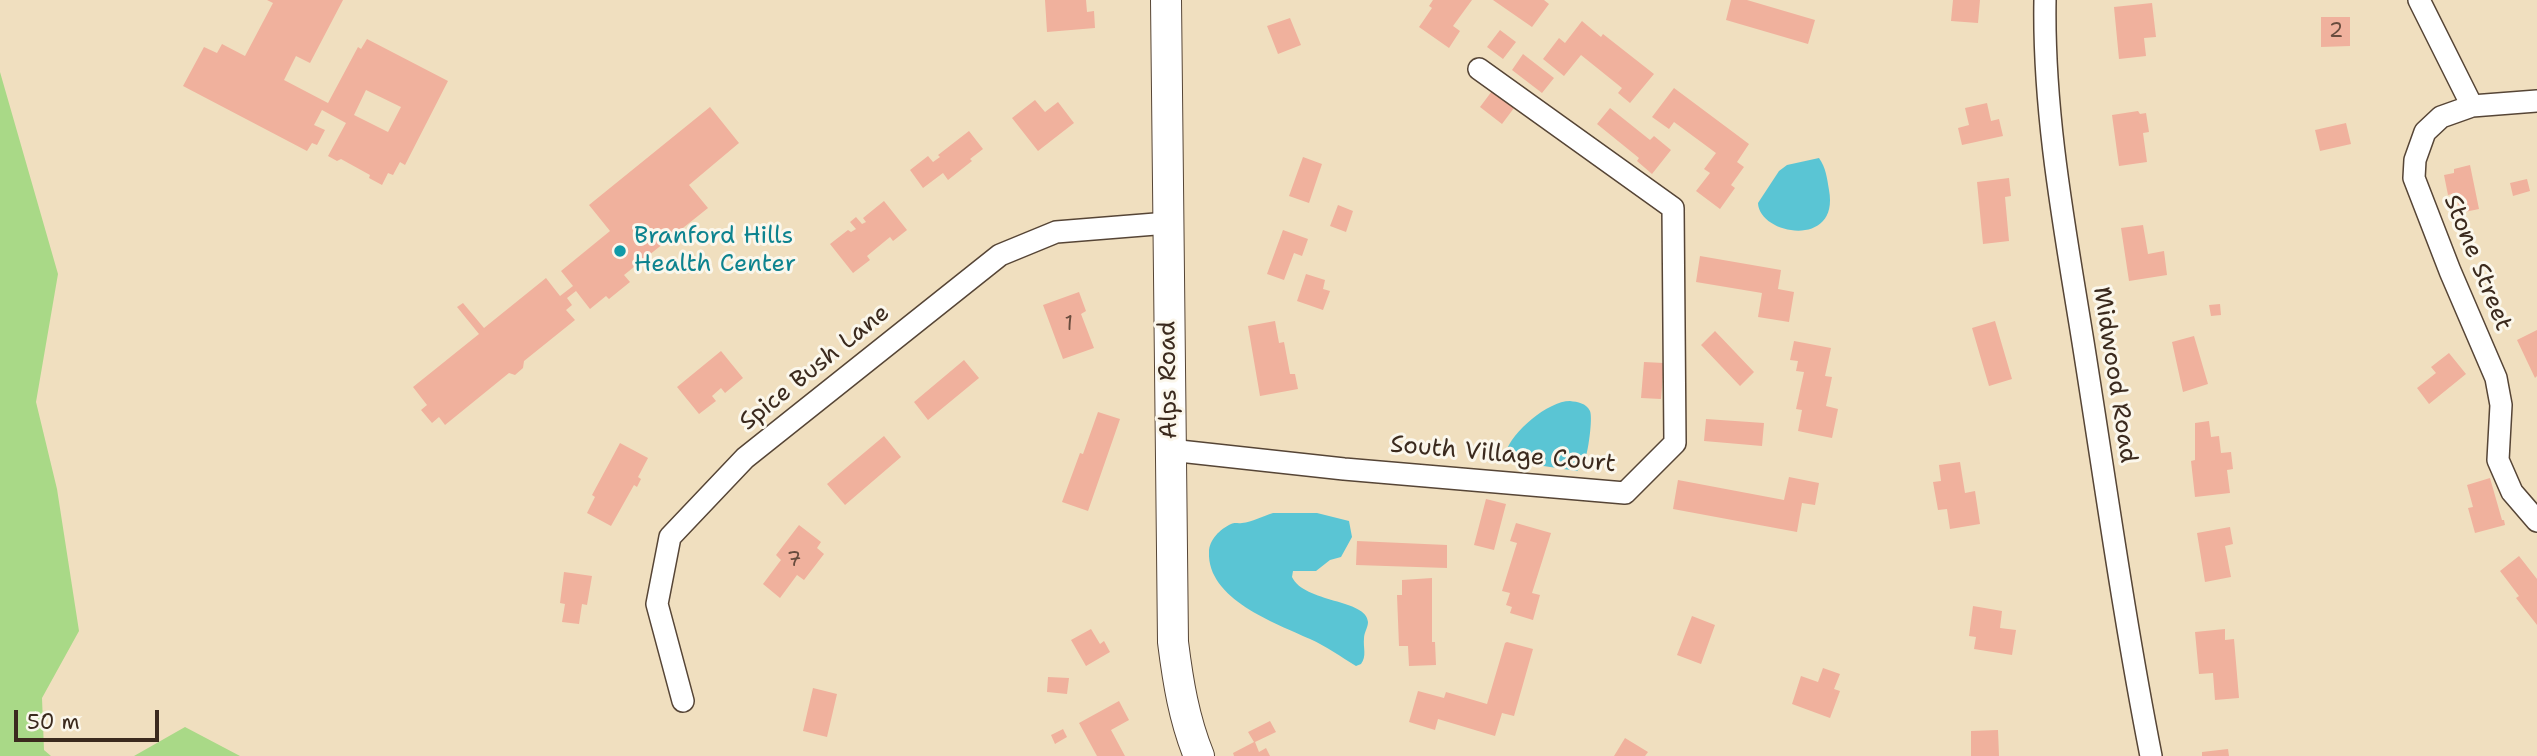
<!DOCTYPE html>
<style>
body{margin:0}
#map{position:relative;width:2537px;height:756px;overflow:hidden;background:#f0dfbf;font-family:"Shantell Sans",sans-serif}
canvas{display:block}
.scale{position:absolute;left:14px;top:710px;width:145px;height:32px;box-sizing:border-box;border:4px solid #3b2a1e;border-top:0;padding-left:9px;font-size:21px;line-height:24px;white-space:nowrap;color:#3b2a1e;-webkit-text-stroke:5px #fbf7ec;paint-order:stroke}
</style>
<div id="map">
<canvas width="2537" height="756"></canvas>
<div class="scale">50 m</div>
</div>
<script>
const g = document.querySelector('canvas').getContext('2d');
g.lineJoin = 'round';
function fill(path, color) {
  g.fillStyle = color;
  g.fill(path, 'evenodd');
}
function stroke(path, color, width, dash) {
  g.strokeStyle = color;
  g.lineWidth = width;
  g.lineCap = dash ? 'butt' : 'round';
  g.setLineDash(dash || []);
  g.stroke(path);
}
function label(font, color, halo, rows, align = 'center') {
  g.font = font + ' "Shantell Sans",sans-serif';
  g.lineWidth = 6;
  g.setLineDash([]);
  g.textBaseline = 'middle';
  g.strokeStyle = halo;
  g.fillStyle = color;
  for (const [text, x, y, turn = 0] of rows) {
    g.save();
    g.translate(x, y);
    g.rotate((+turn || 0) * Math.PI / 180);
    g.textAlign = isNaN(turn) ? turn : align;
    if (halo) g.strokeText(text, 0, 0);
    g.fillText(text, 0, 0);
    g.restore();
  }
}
fill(new Path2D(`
 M0 72 58 274 36 402 57 489 79 631 42 698 44 750 51 756H0Z
 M185 727 240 756H134Z`), '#a9d987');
fill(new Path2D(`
 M1819 158C1826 168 1827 178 1829 190 1840 249 1759 235 1758 203L1779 171 1787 165Z
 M1570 401C1578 402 1586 403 1590 411 1593 418 1588 455 1584 462 1584 464 1578 470 1577 471L1510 461 1506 452C1512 432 1548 401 1570 401Z
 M1273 513H1317L1349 521 1352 537 1341 557 1330 560 1316 571H1293L1292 577C1304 603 1367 599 1368 622 1368 627 1364 633 1364 638 1363 648 1367 656 1361 664L1356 666C1341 657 1326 646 1310 639 1275 623 1207 599 1209 552 1209 540 1220 529 1231 524 1236 522 1237 524 1242 523 1252 522 1263 516 1273 513Z`), '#5ac5d4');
fill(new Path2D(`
 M267 0H343L310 63 296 56 284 80 328 103 358 47 361 49 367 39 448 81 405 165 400 162 393 175 388 173 382 185 369 178 370 175 341 159 337 161 328 156 346 123 322 110 314 125 325 130 317 145 312 143 307 151 183 86 204 47 217 53 222 44 245 56 273 3ZM366 90 401 107 388 132 354 115Z
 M1045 0H1086L1087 12 1094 11 1095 28 1047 32Z
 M1433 0H1472L1453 26 1460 31 1449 48 1419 27 1432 8 1429 6Z
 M1493 0H1544L1549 4 1532 27Z
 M1731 0H1747L1815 20 1808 44 1726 20Z
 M1953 0H1980L1978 23 1951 21Z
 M2152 3 2156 37 2144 38 2146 56 2119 59 2114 7Z
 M2321 17H2350V46L2321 47Z
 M1290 18 1301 45 1278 54 1267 26Z
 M1582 21 1601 37 1603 34 1654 74 1630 103 1618 93 1622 88 1581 55 1564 76 1543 59 1559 38 1565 43Z
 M1500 30 1516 42 1503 59 1487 47Z
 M1523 54 1554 78 1542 93 1512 70Z
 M1674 88 1749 144 1737 162 1744 167 1731 185 1735 188 1720 209 1696 191 1710 173 1704 169 1716 153 1674 122 1669 129 1652 117Z
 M1492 91 1514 108 1502 124 1480 107Z
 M1035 100 1045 112 1058 102 1074 123 1038 151 1012 118Z
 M1987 103 1991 121 1999 119 2003 136 1962 145 1958 128 1969 125 1965 108Z
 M710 107 739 143 689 185 708 208 624 275 630 282 609 299 606 296 590 309 576 291 567 298 572 305 566 310 575 320 524 361 523 368 515 375 509 373 445 425 439 417 432 423 421 410 427 405 413 387 479 334 457 307 463 303 484 328 546 278 560 296 573 286 561 271 610 231 589 205Z
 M1610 108 1650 140 1654 136 1671 150 1652 174 1637 161 1639 158 1597 124Z
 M2138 111 2140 114 2146 113 2149 132 2143 133 2147 162 2119 166 2112 115Z
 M2346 123 2351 144 2320 151 2315 130Z
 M969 131 983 149 970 159 972 161 948 180 943 173 923 188 910 170 928 156 933 162 940 157 938 155Z
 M1303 157 1322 164 1309 203 1289 196Z
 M2470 165 2479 209 2460 213 2456 193 2448 195 2444 175 2454 173V169Z
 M2009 178 2011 196 2005 197 2009 241 1983 244 1977 182Z
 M2527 179 2530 191 2513 196 2510 183Z
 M884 201 907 230 893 241 890 237 867 256 870 260 853 273 830 244 848 230 851 232 856 229 850 222 856 217 862 224 866 222 863 218Z
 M1338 205 1353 211 1346 232 1330 226Z
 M2143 225 2148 254 2164 251 2167 275 2129 281 2121 228Z
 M1283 230 1308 239 1302 256 1294 253 1284 280 1267 274Z
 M1700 256 1781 270 1778 289 1794 292 1789 322 1758 317 1762 293 1696 282Z
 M1306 274 1325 280 1323 289 1330 291 1323 310 1297 301Z
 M1079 292 1086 311 1081 314 1094 348 1063 359 1043 305Z
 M2220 304 2221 315 2211 316 2209 305Z
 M1275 321 1279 343 1284 342 1290 374H1295L1298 389 1260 396 1248 326Z
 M1995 321 2012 379 1989 386 1972 328Z
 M2537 330V376L2535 378 2517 340Z
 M1715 331 1754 372 1740 386 1701 345Z
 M2194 336 2208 384 2183 392 2172 342Z
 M1794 341 1831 348 1825 376 1832 377 1826 406 1838 409 1832 438 1798 431 1802 410 1796 409 1804 372 1796 371 1798 361 1790 360Z
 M721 351 743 378 725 393 721 388 712 396 716 401 699 414 677 387Z
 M2449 353 2466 374 2429 404 2417 388 2436 373 2431 367Z
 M964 360 979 378 928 420 914 402Z
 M1644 362 1664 363 1661 399 1641 398Z
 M1098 412 1120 419 1119 422 1088 511 1062 502 1080 453 1083 454Z
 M1706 419 1764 423 1762 446 1704 441Z
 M2209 421 2211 437 2219 436 2221 453 2231 452 2233 469 2227 470 2230 493 2195 497 2191 461 2195 460V423Z
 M884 436 901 457 845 505 827 484Z
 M620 443 648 458 638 477 641 479 637 487 634 485 611 526 587 513 595 497 592 495Z
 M1960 462 1965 493 1975 491 1980 524 1950 529 1947 509 1938 510 1933 482 1941 481 1939 465Z
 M1789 477 1819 483 1815 505 1802 503 1797 532 1673 509 1678 480 1784 500Z
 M2490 478 2502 520H2504L2505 525 2475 533 2468 508 2473 507 2467 485Z
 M1486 499 1506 504 1494 550 1474 545Z
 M1516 523 1551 533 1532 593 1540 595 1533 620 1510 613 1512 607 1506 605 1510 593 1502 591 1517 543 1510 541Z
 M799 525 821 542 817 548 824 554 804 580 797 575 780 598 763 584 781 560 776 555Z
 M2230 527 2233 544 2225 546 2231 577 2205 582 2197 533Z
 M1357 541 1447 545V568L1356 565Z
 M2519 556 2537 579V625L2516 598 2519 596 2500 571Z
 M564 572 592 576 587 605 582 604 579 624 562 622 565 604 560 603Z
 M1432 578V642H1435L1436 665 1409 666 1408 646H1399L1397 595H1402V580Z
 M1973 606 2002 611 2000 628 2016 630 2012 655 1974 649 1976 637 1969 636Z
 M1692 616 1715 625 1701 664 1677 655Z
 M1091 629 1100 644 1104 641 1110 652 1086 666 1071 640Z
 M2225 629V640L2234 639 2239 698 2215 700 2213 673 2199 674 2195 632Z
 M1507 642 1533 649 1514 716 1502 713 1495 736 1438 719 1435 730 1409 722 1418 691 1444 698 1446 692 1487 704 1505 643Z
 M1823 668 1840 674 1834 689 1840 691 1830 718 1792 704 1801 676 1818 682Z
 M1048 677 1069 678 1067 694 1047 692Z
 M813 688 837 694 827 737 803 731Z
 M1119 701 1129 720 1111 730 1125 756H1097L1079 723Z
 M1270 721 1276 732 1255 742 1259 752 1266 748 1270 756H1234L1233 753 1254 742 1248 732Z
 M1063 729 1067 737 1055 744 1051 735Z
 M1998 730 1999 756H1971V731Z
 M1625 738 1648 752 1645 756H1614Z
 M2228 749 2229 756H2202V752Z`), '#f0b19d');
const street = new Path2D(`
 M2045 0C2043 115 2065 230 2083 342 2105 480 2124 619 2151 756
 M2419 0 2472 106
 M2537 101 2472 106 2441 117 2425 132 2415 160 2414 178 2450 271 2496 378 2501 405 2498 460 2512 492 2537 521
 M1170 450 1344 469 1625 493 1675 443 1673 208 1479 69
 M683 701 657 604 670 537 745 458 1000 255 1056 232 1168 223`);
const secondary = new Path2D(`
 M1166 0 1173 642C1178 682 1184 719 1199 756`);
stroke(street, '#564536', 24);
stroke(secondary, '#564536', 32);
stroke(street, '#fff', 21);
stroke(secondary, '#fff', 30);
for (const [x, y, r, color] of [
 [620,251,7,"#0f9aa8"]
]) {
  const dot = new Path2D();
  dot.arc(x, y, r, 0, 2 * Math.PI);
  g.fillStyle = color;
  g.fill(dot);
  stroke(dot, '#fbf7ec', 2.5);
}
label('21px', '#684c3e', null, [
 ["2",2336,32],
 ["1",1069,325],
 ["7",794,561]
]);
label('24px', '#0d838f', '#fbf7ec', [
 ["Branford Hills",634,237],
 ["Health Center",634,265]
], 'left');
label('24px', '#3b2a1e', '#fbf7ec', [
 ["Stone Street",2477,263,68],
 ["Spice Bush Lane",815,368,-39],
 ["Midwood Road",2114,375,81],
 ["Alps Road",1169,380,-91],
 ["South Village Court",1503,455,5]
]);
</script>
